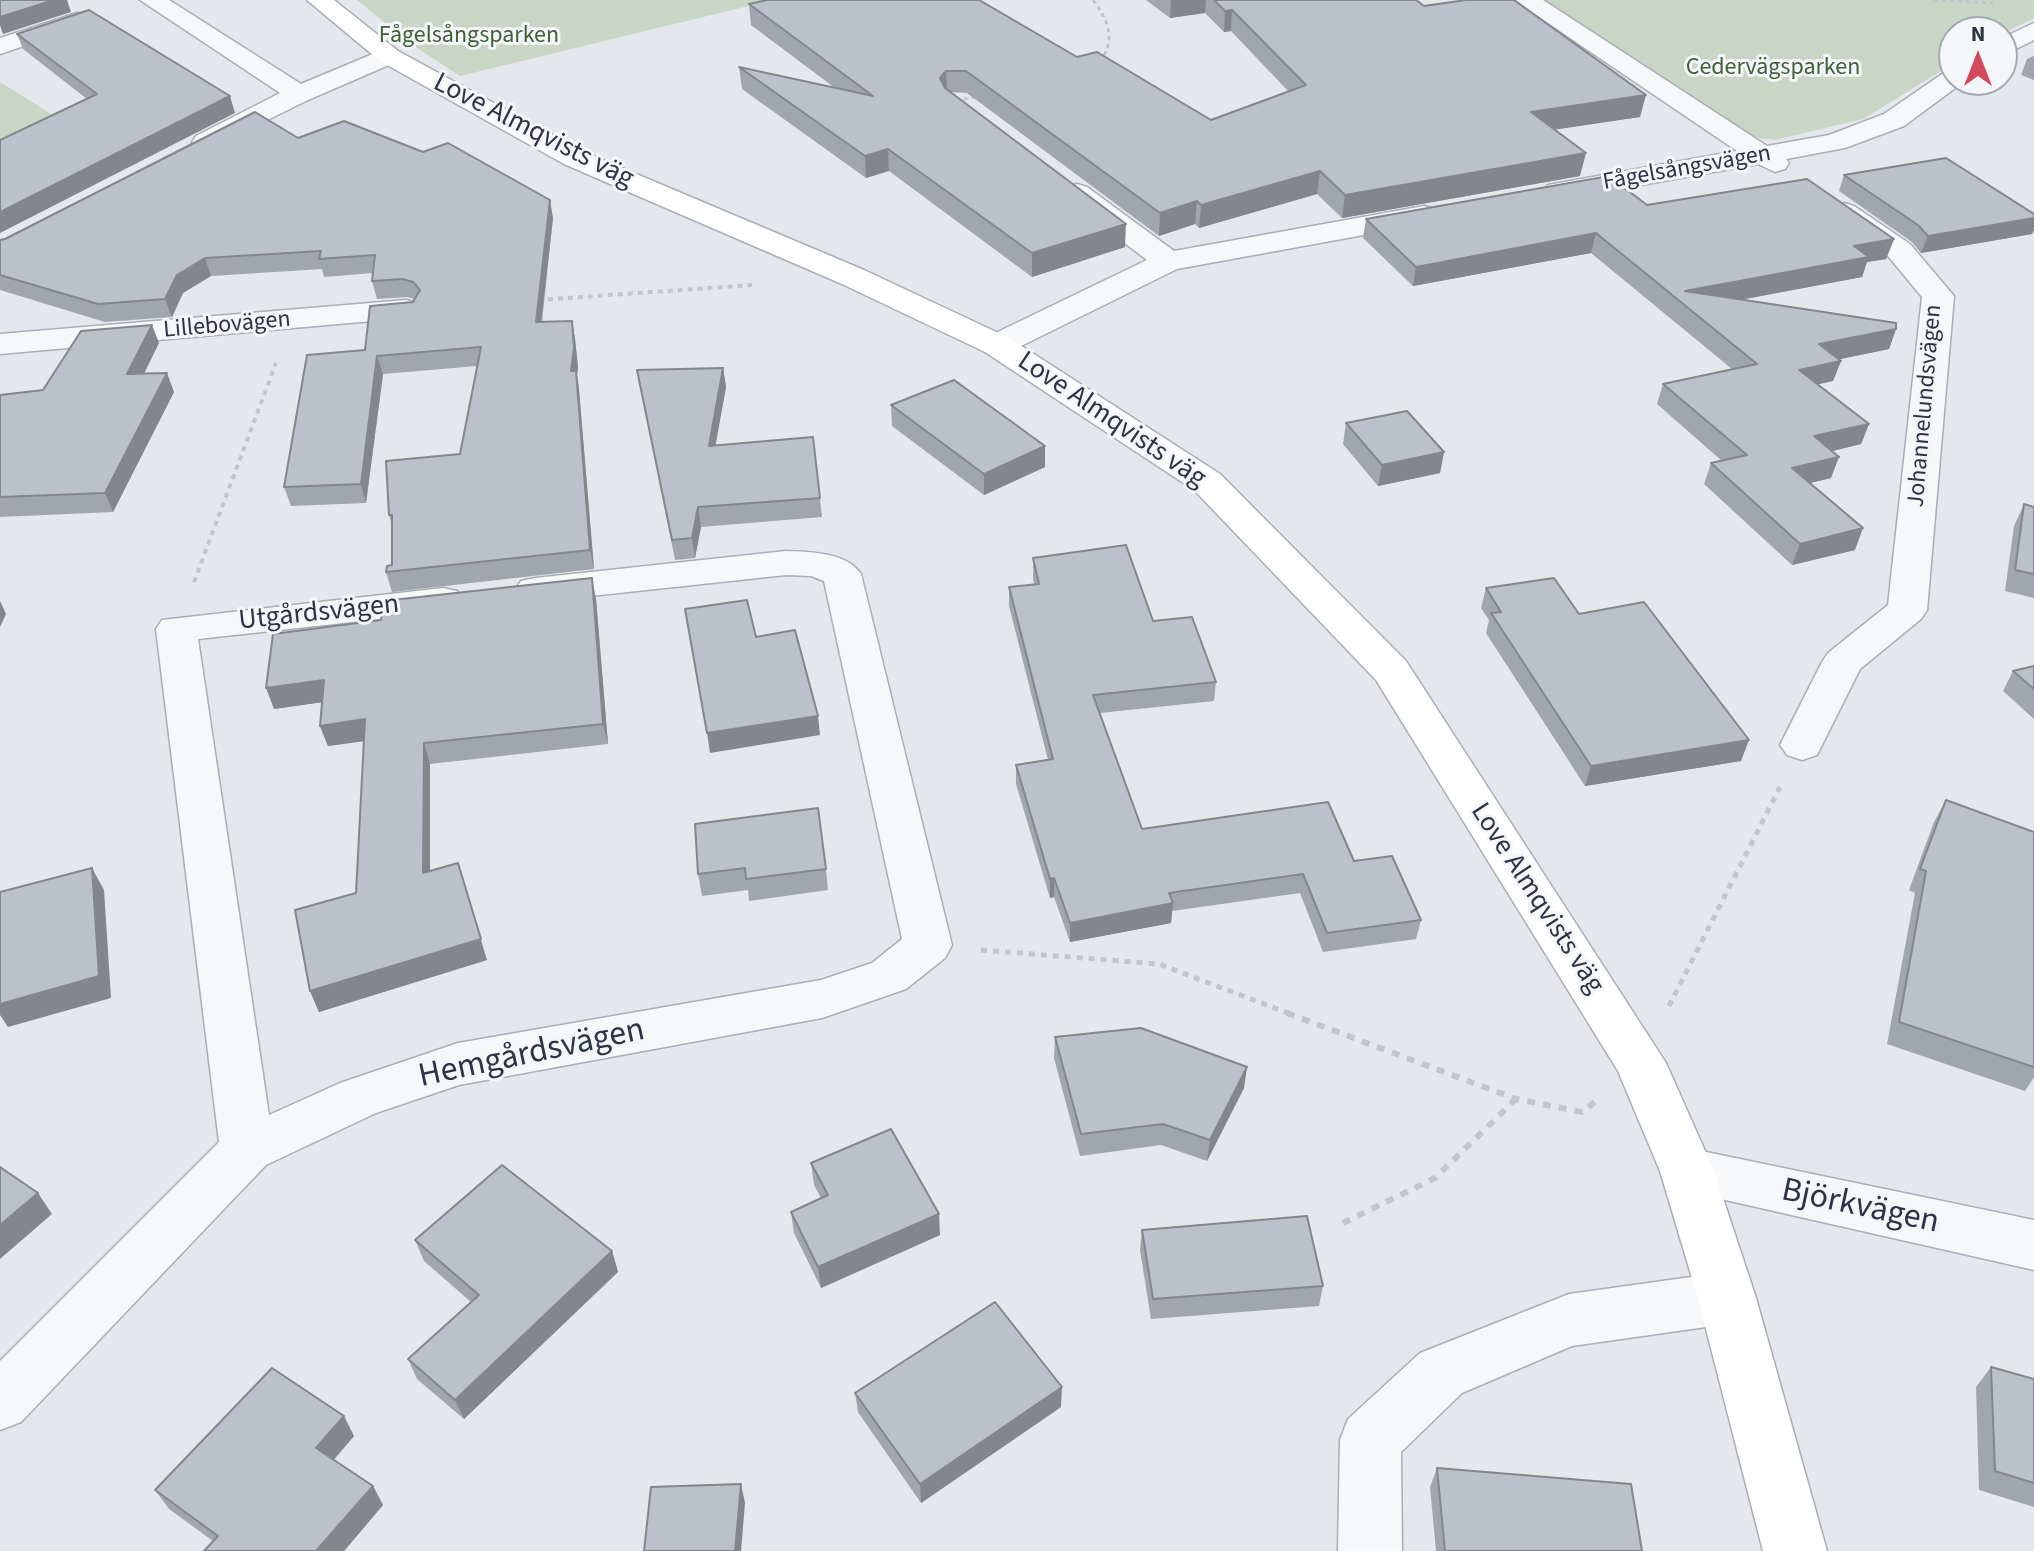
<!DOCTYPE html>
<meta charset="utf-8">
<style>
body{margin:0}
#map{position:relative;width:2034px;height:1551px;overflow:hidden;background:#e4e7ec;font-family:"Source Sans 3",sans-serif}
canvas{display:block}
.north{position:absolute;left:1938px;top:16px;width:80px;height:80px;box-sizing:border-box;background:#f4f6f9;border:2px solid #a4a8b1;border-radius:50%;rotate:0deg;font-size:22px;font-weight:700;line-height:32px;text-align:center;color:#2b3445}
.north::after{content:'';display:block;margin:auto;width:28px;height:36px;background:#d1495b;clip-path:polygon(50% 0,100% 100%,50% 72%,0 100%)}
</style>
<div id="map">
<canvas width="2034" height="1551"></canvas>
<div class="north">N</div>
</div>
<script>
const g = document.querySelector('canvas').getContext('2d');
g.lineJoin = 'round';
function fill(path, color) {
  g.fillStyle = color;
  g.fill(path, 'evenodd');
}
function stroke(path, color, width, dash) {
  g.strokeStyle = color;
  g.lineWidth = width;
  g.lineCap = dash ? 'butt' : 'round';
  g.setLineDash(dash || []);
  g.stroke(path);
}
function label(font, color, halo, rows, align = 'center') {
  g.font = font + ' "Source Sans 3",sans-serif';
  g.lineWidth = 6;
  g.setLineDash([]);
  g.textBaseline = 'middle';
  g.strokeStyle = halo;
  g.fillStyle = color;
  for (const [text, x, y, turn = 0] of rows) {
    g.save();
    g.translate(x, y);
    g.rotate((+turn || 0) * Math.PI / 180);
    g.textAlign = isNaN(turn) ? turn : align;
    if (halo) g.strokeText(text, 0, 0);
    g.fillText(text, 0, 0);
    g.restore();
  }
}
fill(new Path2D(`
 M357 0H773L460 76 408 42Z
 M1542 0H2034V18L2002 34 1954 32V63L1863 119 1775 140 1750 137Z
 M0 82 56 117 0 143Z`), '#c9d6c5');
const street = new Path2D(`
 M140 0H169L301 84 380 51H398L402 56 398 61 308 100 206 150 196 148 192 142 196 136 280 93Z
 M1514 0H1543L1767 146 1829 135 1884 114 1945 72 1954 70V80H1966L1904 126 1845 148 1786 159 1789 163 1785 169 1775 172 1758 164 1558 200 1548 197 1543 191 1548 185 1737 151Z
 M77 13 86 15 89 20 86 25 0 54V38Z
 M2034 23V40L2002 56V38Z
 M1077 184 1087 187 1174 251 1424 206 1435 209 1439 215 1435 221 1424 224 1177 269 1009 352 997 355 985 352 980 345 985 338 1147 260 1067 199 1062 193 1067 187Z
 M1844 203 1854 206 1910 244 1954 296 1927 610 1921 619 1860 669 1817 755 1802 760 1787 755 1780 745 1822 662 1828 653 1888 605 1922 297 1888 256 1834 218 1829 212 1834 206Z
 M406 300 417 303 422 310 417 317 0 354V334Z
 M786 551C811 552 846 552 861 574L952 945 945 958 906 989 822 1018 459 1085 376 1113 266 1165 21 1422 0 1430V1361L219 1142 156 629 162 620 443 588 457 591 463 600 457 609 443 612 198 639 269 1115 340 1083 458 1043 821 980 872 963 902 939 824 581 811 576 786 575 535 602 521 599 515 590 521 581 535 578Z
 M1687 1148 2034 1220V1270L1668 1187 1660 1171 1668 1155Z
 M1727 1272 1747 1280 1756 1298 1747 1316 1727 1324 1572 1346 1462 1393 1401 1452 1402 1551H1338L1340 1440 1348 1419 1420 1353 1569 1294Z`);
const secondary = new Path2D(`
 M307 0H334L398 51 584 152 864 270 1009 338 1220 474 1406 661 1666 1063 1714 1171 1756 1298 1827 1551H1763L1698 1298 1660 1171 1618 1071 1376 680 1194 490 985 352 842 284 564 164 380 61Z`);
stroke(street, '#a9aeb7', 3);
stroke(secondary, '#a9aeb7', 3);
stroke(new Path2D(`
 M1093 0C1107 19 1116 38 1102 59
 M1934 0 1993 3
 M956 101 978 96`), '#c2c5cb', 3, [4, 4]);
stroke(new Path2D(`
 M538 300 752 285
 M194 582 276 363`), '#c2c5cb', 4, [5, 5]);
stroke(new Path2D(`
 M981 950 1159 964 1293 1015
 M1669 1006 1780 787`), '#c2c5cb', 5, [6, 6]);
stroke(new Path2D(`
 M1287 1013 1516 1099 1582 1112 1596 1101
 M1343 1223 1435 1178 1516 1099`), '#c2c5cb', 6, [8, 8]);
fill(street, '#f7f8fa');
fill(secondary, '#fff');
fill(new Path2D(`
 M1146 0H1416L1424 6 1640 117 1554 129 1580 176 1342 218 1317 194 1199 228 1195 224 1159 236 967 93 950 92 1125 247 1032 277 889 171 866 178 742 89 739 67 835 88 751 25 749 4 1077 57 1211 120 1289 92 1231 31 1224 32 1205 13 1170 18Z
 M17 34 235 113 87 99 23 49Z
 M2034 56V80L2021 75 2027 59Z
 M298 138 553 218 542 322 572 321 575 339 578 367 577 375 579 390 594 569 392 592 386 572 392 565V525L389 515 460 454 477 366 383 374 366 503 291 506 284 487 365 350 414 299 407 297 377 299 372 281 373 273 324 277 322 269 211 276 183 293 172 317 105 322 0 290V240Z
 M1844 175 2034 214V230L2032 234 1921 253 1912 242 1839 191Z
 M1647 205 1894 239 1886 259 1867 262 1862 277 1741 300 1896 329 1889 349 1839 359 1841 361 1833 381 1818 384 1869 424 1861 444 1833 451 1831 478 1810 483 1855 550 1792 565 1704 484 1711 463 1722 461 1657 404 1663 384 1732 369 1591 253 1413 286 1363 238 1366 219Z
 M159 343 144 374 174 392 113 512 0 517V395L43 390Z
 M723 368 726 387 715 445 813 437 822 517 701 527 695 558 675 560 641 389Z
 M891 405 1045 467 984 495 892 426Z
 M1346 423 1444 452 1440 473 1378 486 1343 444Z
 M2024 504 2034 507V598L2005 591 2014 526Z
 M1033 558 1153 621 1216 682 1214 701 1100 713 1142 829 1354 861 1421 920 1416 939 1323 952 1300 893 1172 911 1171 923 1070 942 1054 897 1050 898 1016 784V765L1048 760 1009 606V587L1034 585 1033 577Z
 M1486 588 1741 761 1585 786 1486 633 1489 620 1481 608Z
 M596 599 608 744 430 764V871L487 960 319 1012 310 991 356 893 364 741 328 746 320 726 322 702 274 709Z
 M2034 666V719L2003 691 2013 671Z
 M1946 800 2034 832V1077L2025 1091 1887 1044 1915 893 1909 890 1934 822Z
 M695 824 826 869 828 890 749 901 748 890 702 896 698 874Z
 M1055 1037 1244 1088 1207 1161 1161 1145 1080 1156 1054 1058Z
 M811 1163 940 1235 821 1288 794 1233 791 1212 821 1198 814 1185Z
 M1142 1230 1323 1286 1319 1306 1151 1319 1140 1250Z
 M415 1240 612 1251 618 1272 464 1419 417 1379 408 1359 471 1302 424 1261Z
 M1991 1367 2034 1379V1507L1979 1490 1976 1387Z
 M855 1393 1061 1407 921 1503 858 1412Z
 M354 1436 334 1460 373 1486 383 1505 344 1551H204L213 1541 169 1509 155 1490Z
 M1437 1468 1642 1551H1436L1430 1487Z`), '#a1a5ae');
fill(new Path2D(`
 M54 0H67L71 12 3 34 0 25V17Z
 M1171 0H1206L1205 13 1170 18Z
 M1232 10 1231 31 1224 32 1225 11Z
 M946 71 947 92 940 78Z
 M1646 95 1640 117 1526 134 1531 112Z
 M230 96 235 113 0 233V212Z
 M888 149 889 171 866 178 865 156Z
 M1586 153 1580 176 1342 218 1345 195Z
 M1320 171 1317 194 1199 228 1201 205Z
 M550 200 553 218 539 340 536 322Z
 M1197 201 1195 224 1159 236 1160 213Z
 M2034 218V230L2032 234 1921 253 1928 236Z
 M1126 224 1125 247 1032 277V253Z
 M1596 233 1591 253 1413 286 1416 267Z
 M1894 239 1886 259 1867 262 1862 277 1690 309 1685 291 1854 246Z
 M205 258 211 276 183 293 172 317 165 299 177 275Z
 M572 321 575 339 578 367 577 375 579 390 594 569 590 550 571 371Z
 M152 325 159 343 134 393 127 374Z
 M1896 329 1889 349 1812 365 1819 344Z
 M377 356 383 374 366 503 361 484Z
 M1841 361 1833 381 1792 390 1799 370Z
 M723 368 726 387 712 465 709 446Z
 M167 373 174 392 113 512 105 493Z
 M1869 424 1861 444 1807 457 1814 436Z
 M1045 446V467L984 495V474Z
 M1444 452 1440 473 1378 486 1382 465Z
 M1839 457 1831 478 1785 489 1792 468Z
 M698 507 701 527 695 558 692 538Z
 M1863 528 1855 550 1792 565 1800 544Z
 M592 578 596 599 608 744 603 724Z
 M0 601 6 614 0 627Z
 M324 680 331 701 274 709 266 688Z
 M818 716 820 735 710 753 707 733Z
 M365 719 372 740 328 746 320 726Z
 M1749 740 1741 761 1585 786 1591 766Z
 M424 743 430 764V894L423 873Z
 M458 863 487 960 319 1012 310 991Z
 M92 868 104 890 111 998 8 1027 0 1015V1004Z
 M1054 878V897L1050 898V879Z
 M1173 903 1171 923 1070 942V923Z
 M1247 1067 1244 1088 1207 1161 1210 1140Z
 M38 1193 52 1214 0 1259V1225Z
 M939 1214 940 1235 821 1288 818 1267Z
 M612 1251 618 1272 464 1419 455 1400Z
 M1062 1387 1061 1407 921 1503 920 1484Z
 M344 1416 354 1436 327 1467 316 1448Z
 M741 1484 745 1503 741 1551H735Z
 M373 1486 383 1505 344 1551H316Z`), '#83868d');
const building = new Path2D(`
 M0 0H54L0 17Z
 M767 0H979L1077 57 1097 52 1211 120 1306 85 1232 10 1225 11 1214 0H1416L1424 6 1466 0H1514L1646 95 1531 112 1586 153 1345 195 1320 171 1201 205 1197 201 1160 213 966 71H946L940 78 945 88 1126 224 1032 253 888 149 865 156 739 67 873 96 749 4Z
 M89 10 230 96 0 212V140L97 94 17 34Z
 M255 112 298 138 344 121 423 152 448 143 550 200 536 322 572 321 574 348 571 371H576L590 550 386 572 387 566 392 565V515H389L386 461 460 454 481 347 377 356 361 484 284 487 307 355 365 350 370 306 413 302 420 290 413 282 402 279 372 281 375 255 319 259 321 251 205 258 177 275 165 299 98 304 0 275V240L5 239Z
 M1946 158 2034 214V218L1928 236 1918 225 1844 175Z
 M1609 176 1647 205 1807 179 1894 239 1854 246 1869 257 1685 291 1896 323V329L1819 344 1841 361 1799 370 1869 424 1814 436 1839 457 1792 468 1863 528 1800 544 1711 463 1747 455 1663 384 1757 364 1596 233 1416 267 1366 219Z
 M152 325 127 374 167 373 105 493 0 497V395L43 390 81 331Z
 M723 368 709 446 813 437 820 498 698 507 692 538 672 540 637 370Z
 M954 380 1045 446 984 474 891 405Z
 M1407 411 1444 452 1382 465 1346 423Z
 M2024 504 2034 507V574L2015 570Z
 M1126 545 1153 621 1192 617 1216 682 1093 695 1142 829 1328 802 1354 861 1392 856 1421 920 1327 933 1303 874 1169 893 1173 903 1070 923 1054 878 1050 879 1016 765 1053 759 1009 587 1039 584 1033 558Z
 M592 578 603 724 424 743 423 873 458 863 481 939 310 991 295 910 356 893 365 719 320 726 324 680 266 688 273 634 381 620 383 601Z
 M1554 578 1579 614 1644 602 1749 740 1591 766 1491 613 1501 612 1486 588Z
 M747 600 756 637 795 630 818 716 707 733 685 609Z
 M2034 666V689L2013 671Z
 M1946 800 2034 832V1067L1899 1022 1926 871 1920 869Z
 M818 808 826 869 746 879 745 868 698 874 695 824Z
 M92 868 99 976 0 1004V892Z
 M1141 1028 1247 1067 1210 1140 1163 1124 1081 1134 1055 1037Z
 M891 1129 939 1214 818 1267 791 1212 828 1195 811 1163Z
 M502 1165 612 1251 455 1400 408 1359 479 1295 415 1240Z
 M0 1167 38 1193 0 1225Z
 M1307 1216 1323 1286 1153 1299 1142 1230Z
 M995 1302 1062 1387 920 1484 855 1393Z
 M1991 1367 2034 1379V1483L1995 1471Z
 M272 1368 344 1416 316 1448 373 1486 316 1551H204L218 1536 155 1490Z
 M1437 1468 1631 1484 1642 1551H1445Z
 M741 1484 735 1551H644L651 1487Z`);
fill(building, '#bbc0ca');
stroke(building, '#83868d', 2);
label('24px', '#3f6138', '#f4f6f9', [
 ["Fågelsångsparken",469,37],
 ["Cedervägsparken",1773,69]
]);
label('24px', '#2b3445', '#f4f6f9', [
 ["Fågelsångsvägen",1687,169,-10],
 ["Lillebovägen",227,326,-5],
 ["Johannelundsvägen",1926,406,-85]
]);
label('28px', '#2b3445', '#f4f6f9', [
 ["Love Almqvists väg",533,132,27],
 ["Love Almqvists väg",1111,421,34],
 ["Utgårdsvägen",319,614,-6],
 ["Love Almqvists väg",1536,899,57]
]);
label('34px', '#2b3445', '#f4f6f9', [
 ["Hemgårdsvägen",532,1055,-12],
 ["Björkvägen",1860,1208,12]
]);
</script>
